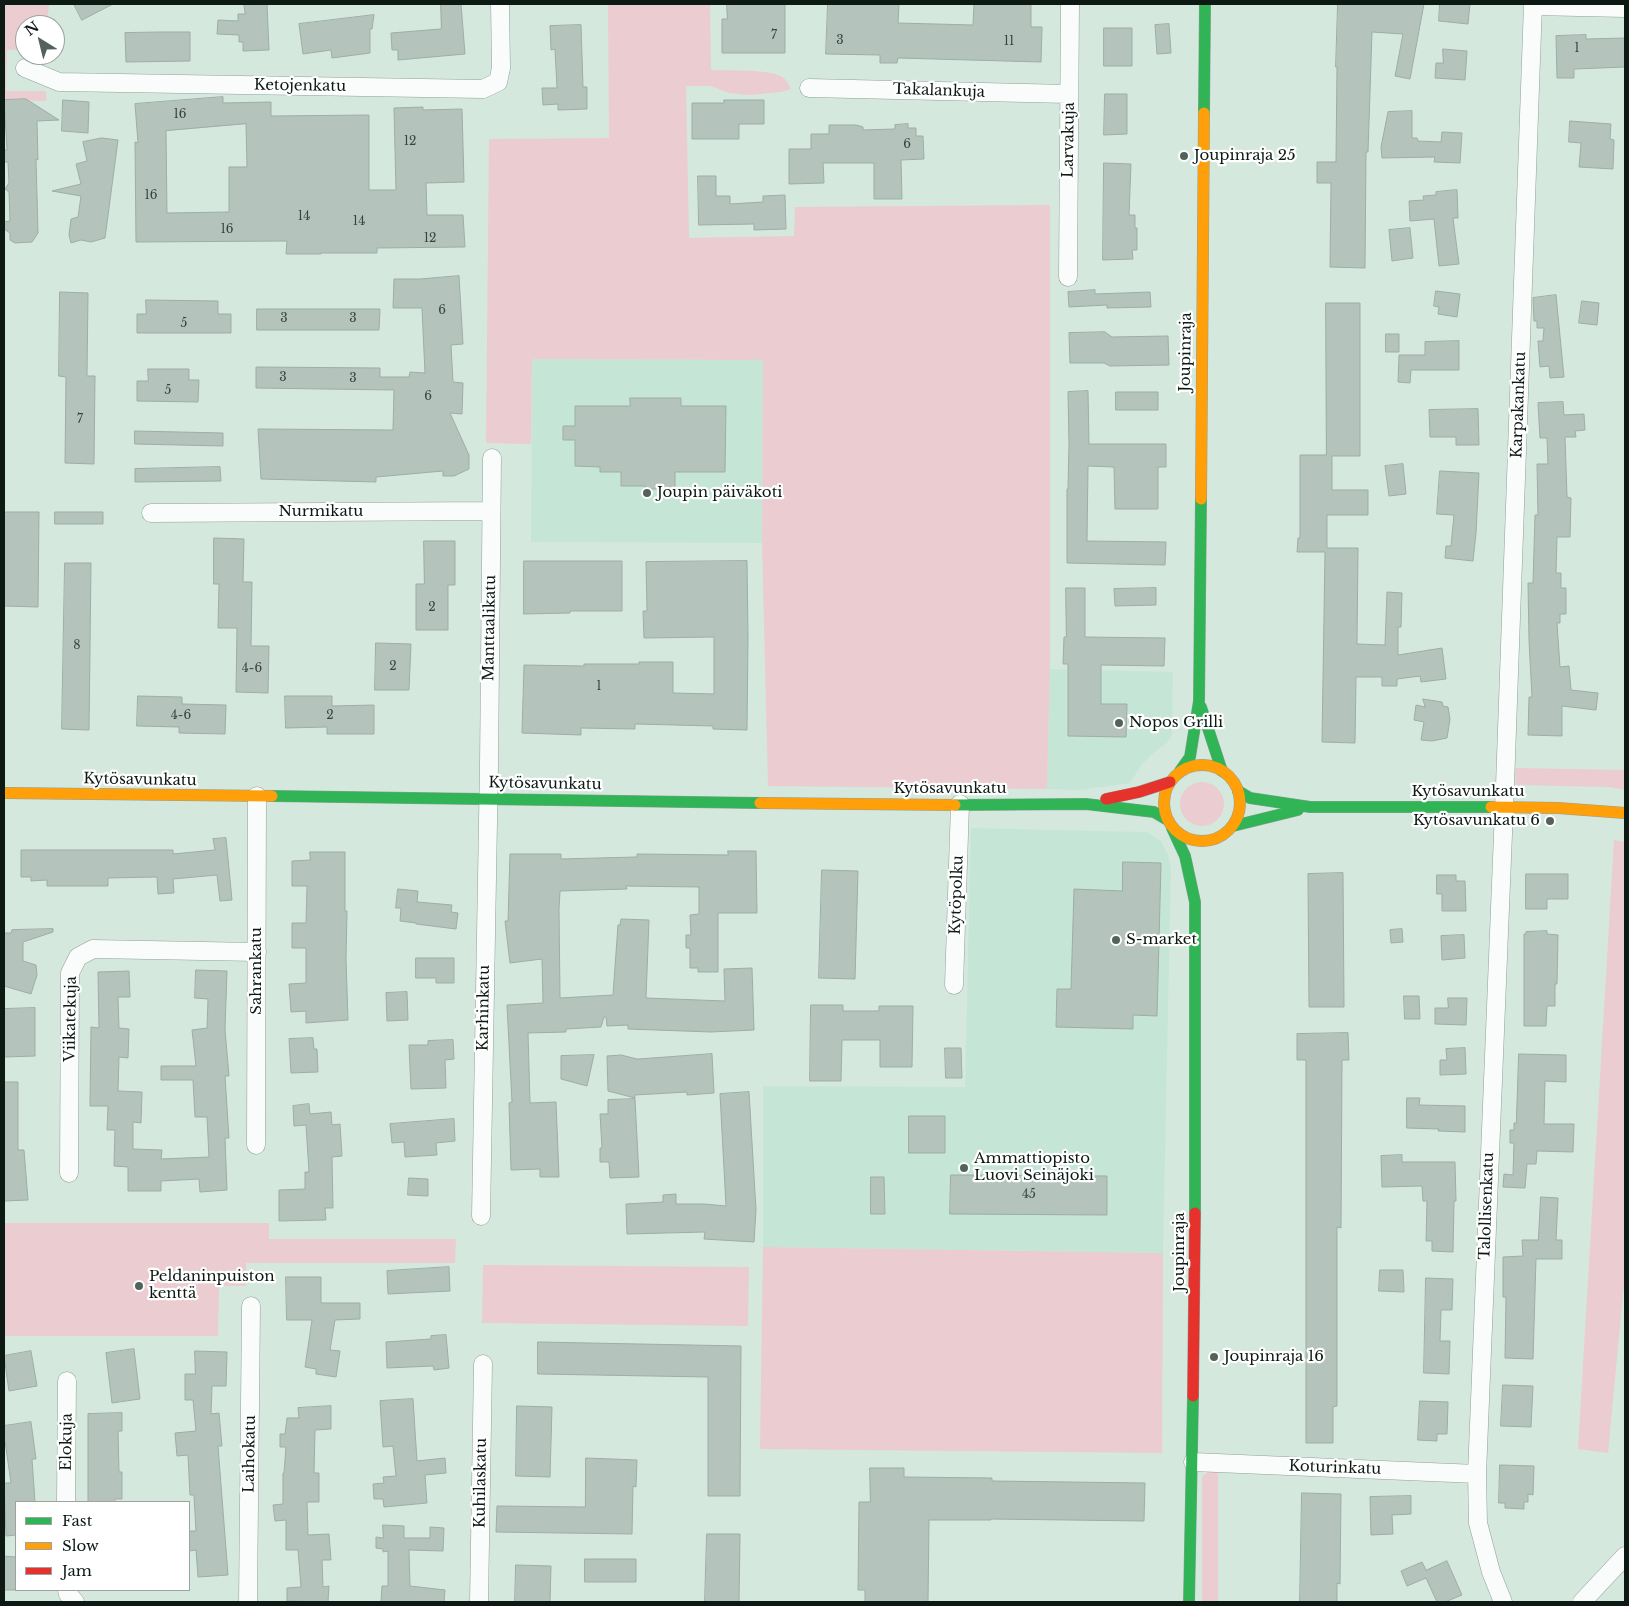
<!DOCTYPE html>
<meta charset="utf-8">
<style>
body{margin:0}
#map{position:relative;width:1629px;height:1606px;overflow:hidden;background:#d4e8de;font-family:"Libre Baskerville",serif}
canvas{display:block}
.frame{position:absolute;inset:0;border:5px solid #0d1a14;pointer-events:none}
.legend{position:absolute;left:15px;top:1501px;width:175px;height:90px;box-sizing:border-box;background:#fff;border:1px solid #9ea3a1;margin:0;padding:6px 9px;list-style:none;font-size:15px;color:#0d1a14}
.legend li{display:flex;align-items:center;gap:10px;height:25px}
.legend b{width:25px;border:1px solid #9ea3a1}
.north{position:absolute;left:15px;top:15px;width:50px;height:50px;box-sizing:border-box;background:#fff;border:1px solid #9ea3a1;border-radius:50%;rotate:324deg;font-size:14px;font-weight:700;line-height:20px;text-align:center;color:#0d1a14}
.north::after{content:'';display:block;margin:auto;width:18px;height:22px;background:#53625b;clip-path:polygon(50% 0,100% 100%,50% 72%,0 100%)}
</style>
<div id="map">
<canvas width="1629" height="1606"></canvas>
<div class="frame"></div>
<ul class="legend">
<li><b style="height:6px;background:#30b455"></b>Fast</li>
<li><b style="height:6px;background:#ff9f0a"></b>Slow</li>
<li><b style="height:6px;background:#e5322d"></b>Jam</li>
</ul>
<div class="north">N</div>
</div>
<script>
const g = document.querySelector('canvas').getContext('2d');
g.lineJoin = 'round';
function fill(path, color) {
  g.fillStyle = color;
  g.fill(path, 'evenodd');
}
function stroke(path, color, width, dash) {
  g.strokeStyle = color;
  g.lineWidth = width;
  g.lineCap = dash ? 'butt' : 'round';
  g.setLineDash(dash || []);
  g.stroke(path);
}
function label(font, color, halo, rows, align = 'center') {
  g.font = font + ' "Libre Baskerville",serif';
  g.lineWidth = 4.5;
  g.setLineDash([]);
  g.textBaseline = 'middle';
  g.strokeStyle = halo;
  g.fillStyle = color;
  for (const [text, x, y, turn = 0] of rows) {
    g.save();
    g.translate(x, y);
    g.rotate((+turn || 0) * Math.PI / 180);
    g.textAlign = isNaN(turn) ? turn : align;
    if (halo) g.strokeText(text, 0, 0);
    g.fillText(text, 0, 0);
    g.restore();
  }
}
fill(new Path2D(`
 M532 359 763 360 762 543 531 542Z
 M1050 669 1173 672 1172 735 1167 743 1152 754 1142 764 1130 783 1080 790 1047 789Z
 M971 828 1147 832 1161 841 1168 855 1171 868 1163 1253 763 1247V1086L965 1087Z`), '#c5e6d6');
fill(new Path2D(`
 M4 4H49L47 25H25V49L7 50 6 91H46V101L4 100Z
 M608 4H710L711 70C730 71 761 69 778 75 785 77 788 83 791 89L781 92 749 95 729 93 711 86H686L689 238 794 236 795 207 1050 205V669L1047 789 768 786 762 543 763 360 532 359 531 444 486 443 489 139 609 138Z
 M1515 768 1625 770V790L1609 787 1516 785Z
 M1180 804a22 22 0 1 1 44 0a22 22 0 1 1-44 0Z
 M1614 840 1625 842V1273L1608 1453 1578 1449Z
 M4 1223H269V1239H456L455 1263H246V1286H219L218 1336H4Z
 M763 1247 1163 1253 1162 1453 760 1449Z
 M483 1265 749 1267 748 1326 482 1323Z
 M1217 1470 1218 1477V1602H1202V1477L1209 1471Z`), '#ebccd0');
const building = new Path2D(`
 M74 4H113L82 20Z
 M244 4H267L269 50 243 51V42H239V35L217 34 218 20 238 21V14H245Z
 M441 4H461L465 54 398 60V50H392L391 33 441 29Z
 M727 4H785V53H722V19H727Z
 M828 4H899L898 23 973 25 974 4H1031V27H1042L1041 62 898 58 897 63H880V55L826 54Z
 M1338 4H1424L1410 79 1395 76 1403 34 1372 32 1368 152H1366L1365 268 1330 267 1331 183H1317V162H1336L1337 67H1336Z
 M1440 4H1470L1468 24 1439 21Z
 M374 15 372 29H370V53L332 58 331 50 303 54 299 24Z
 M1169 24 1171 53 1157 54 1155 25Z
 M581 25 583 87H587V109L558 110V104L543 105 542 88H557L555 49 551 50 550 26Z
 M1104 28H1132V66H1104Z
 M161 32H190V61L126 62 125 33Z
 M1586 35V39L1625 38V67L1574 69V78H1557L1556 36Z
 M1443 49 1467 51 1465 80 1435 78 1436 63H1443Z
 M1105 94H1127V134L1104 135Z
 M223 97V103L271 102V116L369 115V190H396L394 108 423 107V110L462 109 464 182 426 183 427 215H463L465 247 377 248V253H321V254H286L287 241 136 242 135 142 138 143 135 104ZM246 124 247 167H229V212L167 213 166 131Z
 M26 99 59 120 37 121 38 160 36 159 38 233 32 242 15 243 10 240V233L4 229V222L10 221 9 192 5 189 9 183 8 162H4V150H7L4 100Z
 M63 100 89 102 88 133 62 131Z
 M724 100H764V124H739V139H692V103H724Z
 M1412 111V138H1417L1418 141 1441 142 1442 132 1462 133 1460 163 1434 162 1435 157 1382 158 1381 147 1388 112Z
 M1570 121 1611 124 1610 139 1614 140 1613 169 1579 167 1581 143 1569 142Z
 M908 124V128H916V136H923L924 159 901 160 902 199H874V163H823L824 183 789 184V149H811V134H829V125H856L863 127V130L895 129V125Z
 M102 138 118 140 105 238 91 242 81 240 71 243 69 235 71 219 78 217 81 196 52 191 81 184 76 164 87 161 83 142Z
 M1104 163 1131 164 1129 215H1135V228H1137V250H1132L1133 259 1103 260Z
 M698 176H716V196H730V204L763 202V196L785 195 786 229 754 230V224L699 225Z
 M1457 190 1458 218H1453L1459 264 1439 266 1434 219 1410 221 1409 201 1424 200 1423 196 1436 195V192Z
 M1410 228 1413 258 1392 261 1389 230Z
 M459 276 463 344 451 345 453 382 463 383 462 414 450 413 469 455V469L454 476H443V471L376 477V482L261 479 258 429 393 430 394 390 256 388V367L380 368V377H409L410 372 425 373 422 308H393L394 279H420Z
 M1095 290V294L1150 292 1151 307 1107 308V305L1069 307 1068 292Z
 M1436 291 1460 294 1457 317 1438 314 1439 307 1434 306Z
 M60 292 88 293 87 376H95L94 464 65 463 66 377 59 376Z
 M1556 295 1564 377 1550 378 1549 366 1540 367 1538 341H1543L1544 328H1537V321H1534L1533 298Z
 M146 300 218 301V314H231V333H137V314H146Z
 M1582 301 1599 303 1597 325 1579 323Z
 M1326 303H1360V456H1332V490H1368V515H1327V548H1358L1357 644 1385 645 1387 592 1402 593 1401 627H1398V655L1442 648 1446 679 1421 682 1420 676 1397 679V686H1382V677H1356L1355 743 1322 742 1325 552H1297L1298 538H1300V455H1326Z
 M257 309H380L379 330H257Z
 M1105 332 1112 337 1168 336 1169 365 1110 366 1104 363H1070L1069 333Z
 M1386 334H1399V352H1386Z
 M1459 341V370H1411L1410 383 1398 382 1399 355H1425V342Z
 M148 369H189V380H199L198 402 137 401V381H148Z
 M1088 391 1089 444H1166V467H1158V509H1115L1114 467 1088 466 1087 541 1166 542 1165 565 1067 563V489H1068L1069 444 1068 392Z
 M1116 392H1158V410H1116Z
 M630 398H681V406H726L725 472H675V489H645V486H621V472H600V467L575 466V440H563V426H575V406H630Z
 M1563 402 1564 415 1584 414 1585 430 1575 431 1576 437H1565L1567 497 1571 498 1570 537H1557L1556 573H1561V588H1566V614H1560V623H1557L1560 667 1569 666 1571 690 1598 693 1596 710 1562 706V736L1528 735 1529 697H1532L1529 640 1528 583H1533L1535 515H1538L1537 464H1548L1547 438H1540L1538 403Z
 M1478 409 1479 445H1456V437H1430L1429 410Z
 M135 431 223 433V446L135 444Z
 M1403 464 1406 494 1389 496 1385 466Z
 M220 467 221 481 135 482V469Z
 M1440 471 1479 473 1476 533 1473 561 1445 558 1446 546H1451L1454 515 1437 514Z
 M4 512H39L38 607 4 606Z
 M55 512H103V524H55Z
 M214 538 244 539 243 582H252L251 646H269L268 693 236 692 237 628H218L219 584H214Z
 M424 541H455V585H448V630H416V584H424Z
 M524 561H622V611H570V613L524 614Z
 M747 561 748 636 747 730 713 729V726L635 724V729L581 728V735L522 733 524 665 584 666V664H639V662H673V693L714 694V637L644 638 643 611H647L646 562Z
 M65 563H91L89 730 62 729Z
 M1066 588H1085V637L1165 638 1164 666 1101 665V704H1127L1126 737 1068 736V664H1063L1064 637H1066Z
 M1156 588V605L1115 606 1114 589Z
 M376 643 411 644 409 690H375Z
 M138 696 182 697V704L226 705 225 734 179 733V727L137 726Z
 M285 696H332V706L374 705V734H327V727L286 728Z
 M1423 699 1442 702 1443 706 1448 707 1450 719 1447 738 1432 741 1421 740 1424 722 1414 720 1416 705 1425 707Z
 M226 838 232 900 220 901 217 875 173 879 174 893 158 894 157 877 108 878V886H47V880L31 881V877H21V850H173V854L215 850 213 839Z
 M728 851H756L757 913H718V972H698V968H690V948H686V935H691L690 915 699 914V887L626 886 627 889 560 891 559 909 560 998 613 995 618 925H620L621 919 649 920 646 998 725 1001 724 969 752 968 754 1030 711 1032 628 1029V1025L607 1026 606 1017H604L601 1027 566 1029V1032L528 1033 530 1103 556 1102 559 1177H540V1169L511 1170 509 1103 512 1102 507 1005 543 1003 542 959 510 963 505 921H508L510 854H561V859L637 857V854L728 855Z
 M310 852H345V911H347L346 959 348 1020 306 1023V1011L291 1012 289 984 306 983V948H292V923H306L307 886H292V861L310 860Z
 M1123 862 1161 863 1157 1016 1133 1015V1029L1056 1027 1057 989H1071L1074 889 1122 891Z
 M822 870 858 871 855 979 819 978Z
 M1343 873 1344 1007H1309L1308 874Z
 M1526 874H1568V899H1547V909H1526Z
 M1437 875H1456V881H1465L1466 911H1442V894H1437Z
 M398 889 418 891 417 902 452 905 451 912 458 913 456 929 416 924V923L400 921 401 908H396Z
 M53 929V932L23 942V961L36 965 37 975 31 994 4 986V933H11L12 930Z
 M1402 929 1403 942 1391 943 1390 930Z
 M1547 931V934L1558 935 1557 984H1555V1006H1547L1546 1026H1524V934H1526V932Z
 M1464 935 1465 958 1442 960 1441 936Z
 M416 958H454V983H436V978H416Z
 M196 970 227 971 225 1030 229 1076H225L229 1138H225L227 1190 200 1192 199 1179 161 1181V1191H128V1167L114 1166 115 1130H107L108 1106H90L91 1027 99 1028 98 972 129 971 130 997H118L119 1028 129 1029 128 1058 119 1057 118 1091 142 1092 141 1123 133 1122V1149L162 1150 161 1159 209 1157 207 1117H195L193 1080H161V1066H196L192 1030 207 1028 208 999 195 998Z
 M407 992 408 1020 387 1021 386 993Z
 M1404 996H1419L1420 1019H1405Z
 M1448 998H1467L1466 1025 1435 1024V1008H1448Z
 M811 1005H843V1011H879V1006H913L912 1067H880V1040H842L841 1081H810Z
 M35 1008V1056L4 1057V1009Z
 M1348 1033 1349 1060H1342L1341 1228 1337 1227V1406L1333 1407V1443H1306V1060H1297V1034Z
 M313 1038 314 1049H317L318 1072 291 1073 289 1039Z
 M453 1040 454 1059 445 1060 446 1088 411 1089 409 1045H428V1041Z
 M945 1048H961L962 1078H946Z
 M1465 1048 1466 1074 1440 1075V1060H1447L1446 1049Z
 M712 1054 714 1093 687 1095V1092L635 1095V1098L608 1091 607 1056 621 1055 637 1059Z
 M1519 1054 1566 1055V1082L1545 1081 1544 1124H1574L1573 1152 1537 1151 1536 1164H1527L1525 1188 1503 1187 1504 1174 1513 1175 1514 1143H1510V1130H1514V1123H1516Z
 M594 1055 587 1086 561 1079V1056Z
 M4 1082H18V1150H24L28 1200 4 1201Z
 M749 1092 756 1210 754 1242 704 1239 705 1232 627 1234 626 1204 663 1202V1195L676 1194V1204H704L726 1206 720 1094Z
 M1407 1098H1420L1419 1105 1465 1106V1132L1438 1131 1439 1129 1407 1128Z
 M635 1099 639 1177 610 1178 609 1162H600V1148H602L600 1114H608V1100Z
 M309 1104 310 1114 331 1112 332 1125 340 1124 342 1156 332 1157 333 1208H325L326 1220 279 1221V1190L305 1189V1172H309L306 1125 294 1126 293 1106Z
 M909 1116H945V1153H909Z
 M454 1119 455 1141 436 1143 437 1155 405 1157 404 1142 392 1143 390 1124Z
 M1402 1155V1162H1455L1456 1201H1454L1453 1252 1432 1251V1241H1426L1427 1201H1423L1422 1186 1382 1187 1381 1156Z
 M951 1175 1107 1176V1215L950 1214Z
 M871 1177H884L885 1214H871Z
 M409 1178 428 1179V1196L408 1195Z
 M1541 1197 1558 1198 1556 1240H1562V1259H1536L1533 1359 1505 1358 1506 1297H1503V1257L1523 1256 1522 1240H1538Z
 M449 1267 450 1291 388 1294 387 1271Z
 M1380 1270H1403L1404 1292 1379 1291Z
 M286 1277H321V1303H360V1319L335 1320 330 1350 340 1351 336 1377 316 1374V1369L305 1367 312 1320H287Z
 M1426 1278 1453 1279 1452 1310H1441L1440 1341H1450L1449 1374 1424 1373Z
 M446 1335 449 1368 434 1370 433 1366 387 1368 386 1342 431 1339V1336Z
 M538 1342 741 1346 740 1496H708V1377L538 1374Z
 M134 1349 140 1399 112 1403 106 1353Z
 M31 1351 37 1386 9 1391 4 1356Z
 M195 1351 227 1352 226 1386H212L211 1414 219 1413 222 1446H218L228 1575 198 1577 196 1550 189 1551V1531H196L194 1495H190L188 1455 177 1456 175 1433 196 1431 193 1400H185V1374H195Z
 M1503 1385 1533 1386 1531 1427 1501 1426Z
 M413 1399 417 1461 445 1458 446 1473 425 1475 427 1503 384 1507 383 1499H374L373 1484 384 1483 383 1477 396 1476 393 1446 383 1447 380 1401Z
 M1420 1401 1448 1402 1447 1434H1437V1441L1418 1440Z
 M331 1406V1429L315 1430 314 1473H319V1502H307L308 1535 329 1534 331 1560H322L323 1587 329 1586 328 1602 287 1601V1588L301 1587 298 1550H286V1520L275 1521 273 1505 283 1504V1473H284L286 1447H280V1434H285L287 1418H299L298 1408Z
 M517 1406 552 1407 550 1477 516 1476Z
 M122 1413V1431H118L119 1472H122V1499H115V1502H88V1414Z
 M31 1422 36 1459H32L35 1502H16V1535L6 1536 4 1483H11L5 1441H4V1426Z
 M586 1458 637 1460 636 1487 633 1486 632 1534 496 1532 497 1506 585 1507Z
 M1500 1465 1534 1466 1533 1495 1528 1494V1502H1524V1509L1505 1508V1503H1499Z
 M870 1468H904V1477L992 1478V1481L1145 1483 1144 1521 991 1519V1520H929L928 1602H865V1590H858L859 1502H870Z
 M1302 1493 1341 1494 1340 1584 1337 1583V1602H1300Z
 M1411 1496V1514L1392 1515 1393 1534 1371 1535 1370 1497Z
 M383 1525 404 1526V1538H430V1527L444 1528 443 1551 409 1550 410 1586 445 1590 444 1602H381L382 1586H388V1551L383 1552V1549L376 1548V1537L383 1538Z
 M707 1534H740L739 1602H705Z
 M4 1556 16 1557V1590H4Z
 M585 1559H636V1582H585Z
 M1447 1561 1462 1595 1445 1602H1437L1426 1578 1407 1586 1401 1571 1422 1562 1426 1570Z
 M516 1565 551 1566 550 1602H515Z`);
fill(building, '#b4c4bc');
stroke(building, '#9eada5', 1);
const street = new Path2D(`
 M1533 6 1625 8
 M25 68 59 82 483 89 498 82 501 68 500 4
 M809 88 1069 94
 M1068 277 1070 4
 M151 513 491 511
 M954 985 960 804
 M256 1145 257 796
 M69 1173 70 973 78 957 93 949 257 952
 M481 1216 489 765 492 458
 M1193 1462 1477 1474
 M66 1502 67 1381
 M67 1590 68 1594 75 1602
 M248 1602 251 1306
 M479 1602 483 1364
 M1503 1602 1491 1572 1478 1523 1477 1474 1505 785 1533 4
 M1582 1602 1625 1556`);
const fast = new Path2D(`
 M1204 113 1205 4
 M1201 707 1222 771
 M1180 771 1190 757 1199 701 1201 499
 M1238 791 1250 798 1310 807H1491
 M272 796 760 803
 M955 805 1086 804 1154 812 1166 819
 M1233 826 1298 810
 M1172 828 1185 856 1195 902V1213
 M1189 1602 1193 1396`);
const slow = new Path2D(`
 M1201 499 1204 113
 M1164 803a38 38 0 1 1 76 0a38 38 0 1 1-76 0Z
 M4 793 272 796
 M760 803 955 805
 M1491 807 1558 808 1625 813`);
const jam = new Path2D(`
 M1106 799 1139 792 1170 782
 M1193 1396 1195 1213`);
stroke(street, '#91a099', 19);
stroke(fast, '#91a099', 12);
stroke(slow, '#91a099', 12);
stroke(jam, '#91a099', 12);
stroke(street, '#f9fcfa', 18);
stroke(fast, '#30b455', 11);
stroke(slow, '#ff9f0a', 11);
stroke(jam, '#e5322d', 11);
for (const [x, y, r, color] of [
 [1184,156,5,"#53625b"],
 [647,493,5,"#53625b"],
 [1119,723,5,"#53625b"],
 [1550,821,5,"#53625b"],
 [1116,940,5,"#53625b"],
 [964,1168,5,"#53625b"],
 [139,1286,5,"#53625b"],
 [1214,1357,5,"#53625b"]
]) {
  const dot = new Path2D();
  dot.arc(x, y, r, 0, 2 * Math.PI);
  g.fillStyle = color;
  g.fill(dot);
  stroke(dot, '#fff', 2);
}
label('12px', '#37443e', null, [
 ["7",774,36],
 ["3",840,41],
 ["11",1009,42],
 ["1",1577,49],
 ["16",180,115],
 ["12",410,142],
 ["6",907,145],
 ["16",151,196],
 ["14",304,217],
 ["14",359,222],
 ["16",227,230],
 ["12",430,239],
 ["6",442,311],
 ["3",284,319],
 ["3",353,319],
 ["5",184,324],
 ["3",283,378],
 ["3",353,379],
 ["5",168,391],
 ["6",428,397],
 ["7",80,420],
 ["2",432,608],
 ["8",77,646],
 ["2",393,667],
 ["4-6",252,669],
 ["1",599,687],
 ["4-6",181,716],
 ["2",330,716],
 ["45",1029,1195]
]);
label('15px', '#0d1a14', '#fff', [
 ["Ketojenkatu",300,86,1],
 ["Takalankuja",939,91,2],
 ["Larvakuja",1069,140,-89],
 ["Joupinraja",1186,352,-89],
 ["Karpakankatu",1519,405,-88],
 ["Nurmikatu",321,512],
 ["Manttaalikatu",490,628,-89],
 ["Kytösavunkatu",140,780,1],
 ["Kytösavunkatu",545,784,1],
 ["Kytösavunkatu",950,789],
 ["Kytösavunkatu",1468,792],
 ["Kytöpolku",957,895,-88],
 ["Sahrankatu",257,971,-90],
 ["Karhinkatu",484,1008,-89],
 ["Viikatekuja",71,1019,-89],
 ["Talollisenkatu",1487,1206,-88],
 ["Joupinraja",1180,1252,-90],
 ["Elokuja",67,1442,-89],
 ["Laihokatu",250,1454,-89],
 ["Koturinkatu",1335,1468,2],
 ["Kuhilaskatu",481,1483,-89]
]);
label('15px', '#0d1a14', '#fff', [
 ["Joupinraja 25",1194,156],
 ["Joupin päiväkoti",657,493],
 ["Nopos Grilli",1129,723],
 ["Kytösavunkatu 6",1540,821,"right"],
 ["S-market",1126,940],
 ["Ammattiopisto",974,1159],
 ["Luovi Seinäjoki",974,1176],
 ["Peldaninpuiston",149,1277],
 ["kenttä",149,1294],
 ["Joupinraja 16",1224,1357]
], 'left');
</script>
